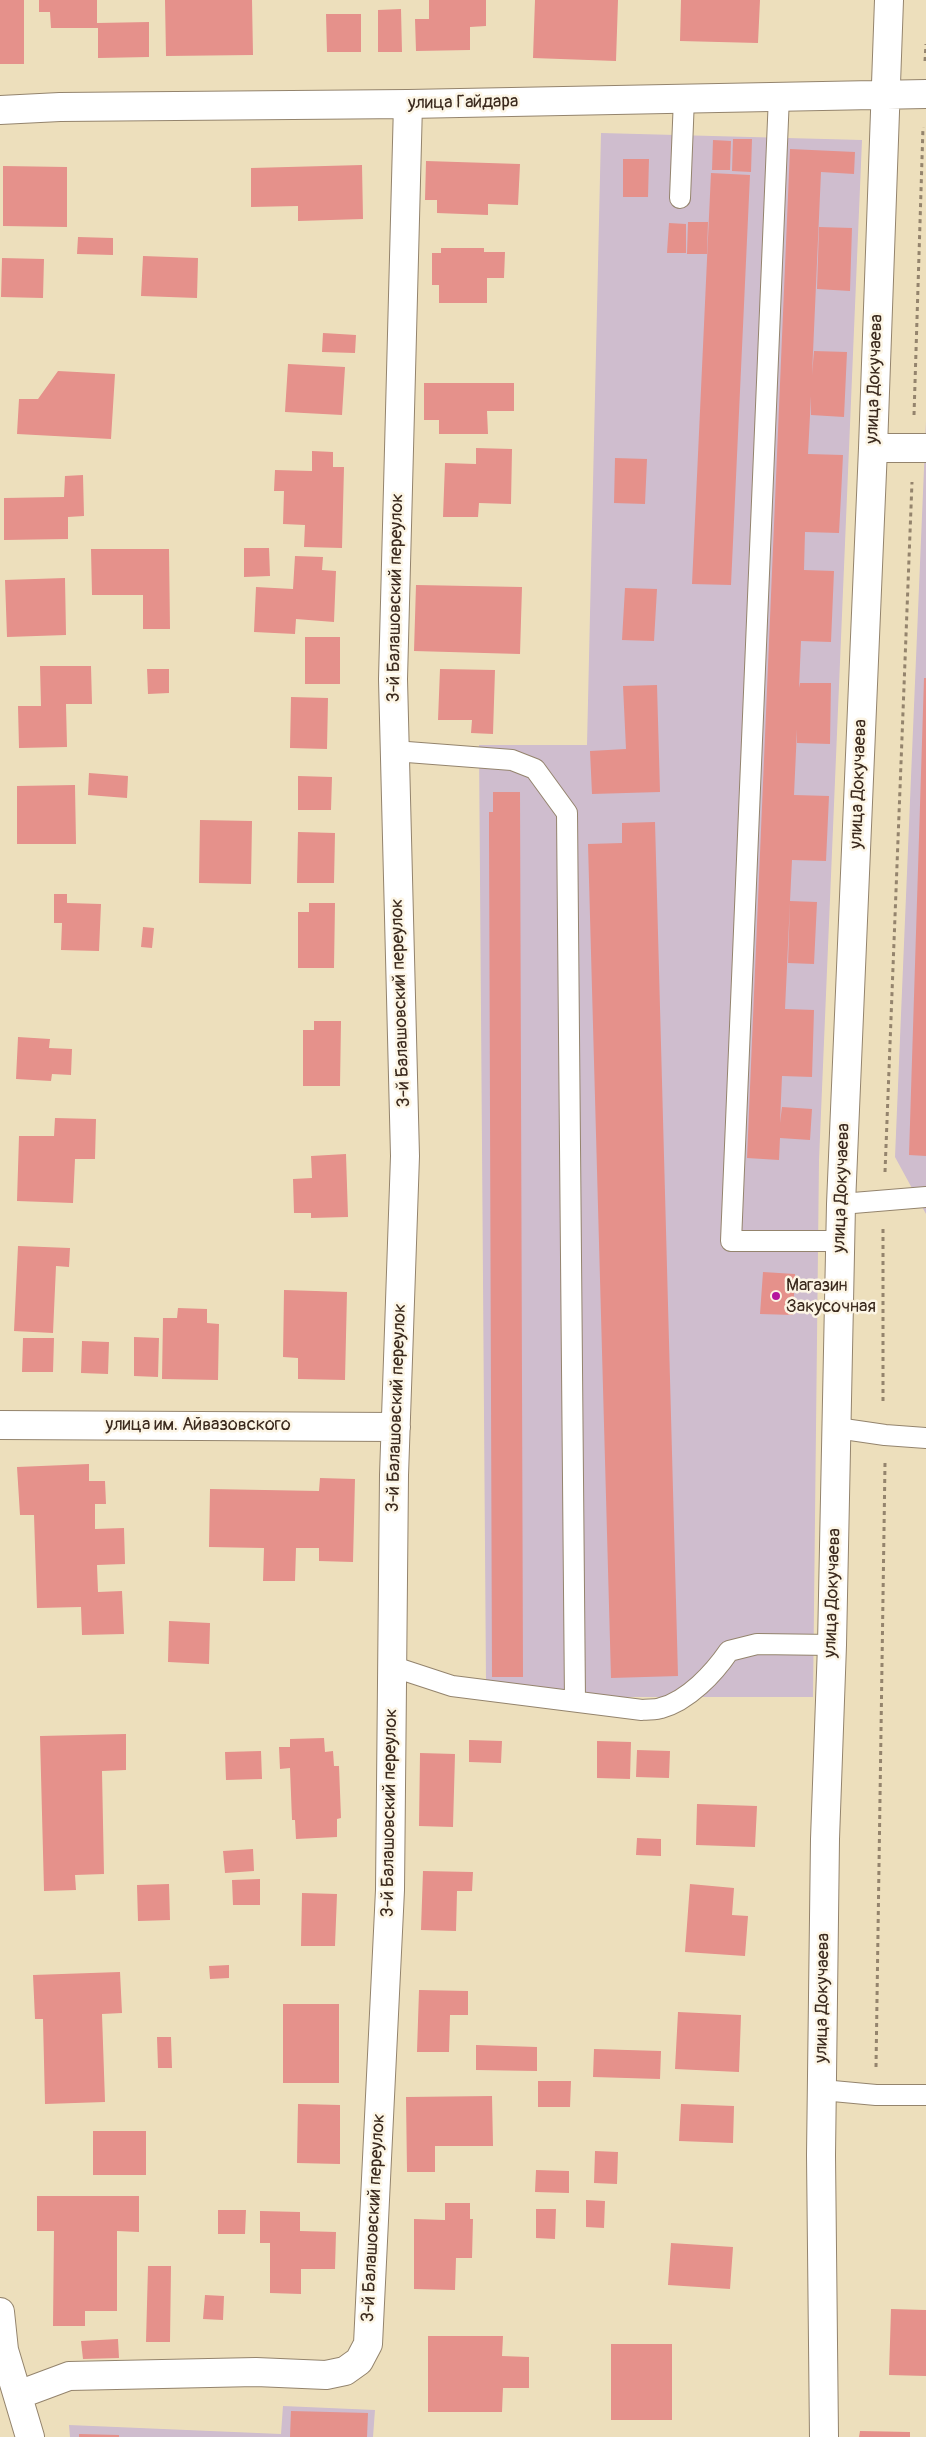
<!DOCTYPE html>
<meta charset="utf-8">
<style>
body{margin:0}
canvas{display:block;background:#eddfbc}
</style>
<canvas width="926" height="2437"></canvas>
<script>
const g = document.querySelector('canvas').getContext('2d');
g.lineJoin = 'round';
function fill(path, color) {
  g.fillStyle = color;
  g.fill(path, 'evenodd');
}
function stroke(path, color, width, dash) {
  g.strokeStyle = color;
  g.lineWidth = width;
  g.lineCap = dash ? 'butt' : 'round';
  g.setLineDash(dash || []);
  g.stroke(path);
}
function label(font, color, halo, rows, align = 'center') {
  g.font = font + ' Pangolin,sans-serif';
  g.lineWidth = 5;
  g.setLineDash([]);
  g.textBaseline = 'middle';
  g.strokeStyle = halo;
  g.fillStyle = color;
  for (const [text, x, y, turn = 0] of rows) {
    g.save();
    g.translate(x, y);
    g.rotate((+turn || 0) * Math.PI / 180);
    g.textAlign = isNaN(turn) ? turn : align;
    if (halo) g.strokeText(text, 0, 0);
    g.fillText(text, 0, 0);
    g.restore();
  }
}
fill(new Path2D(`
 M601 133 862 140 819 1160 813 1697H519L486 1682 479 745H587Z
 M926 421V1214L895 1157Z
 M283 2406 375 2410 373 2437H70L69 2425 281 2434Z`), '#cfbdce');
fill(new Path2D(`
 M0 0H24V64H0Z
 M39 0H97V23L149 22V57L98 58V28H51L50 12H39Z
 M165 0H252L253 55 166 56Z
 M429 0H486V26L470 27V50L416 51 415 19H429Z
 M535 0H618L616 61 533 58Z
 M681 0H760L758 43 680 41Z
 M401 9 402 52H378V10Z
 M326 14H361V52H327Z
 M733 139H752L751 172 732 171Z
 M713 140 731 141 730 170H712Z
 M790 149 855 152 854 174 821 172 812 375 814 351 847 352 844 417 811 415V396L808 454 843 455 841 496 839 533 805 532 804 570 834 571 831 642 801 641 799 688 800 683H831L830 744 797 743V729L794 795 829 796 826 861 792 860 790 901 817 902 814 964 788 963 790 902 785 1009 814 1010 812 1077 782 1076 780 1123 782 1107 812 1109 810 1140 780 1138 779 1160 747 1158Z
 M623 159H649L648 197H623Z
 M426 161 520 164 518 205 488 204V215L437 213V200H425Z
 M362 165 363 219 298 221V206L251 207V168Z
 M3 166 67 167V227L3 226Z
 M711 173 750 175 731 585 692 584Z
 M688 222H708L707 254H687Z
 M669 223 686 224V253H667Z
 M819 227 852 228 850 291 817 289Z
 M78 237 113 238V255L77 254Z
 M441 248H484V252H505L504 278H487V303H439V285H432V253H441Z
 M143 256 198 258 197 298 141 296Z
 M2 258 44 259 43 298 1 297Z
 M323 333 356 335 355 353 322 352Z
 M288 364 345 367 342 415 285 412Z
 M58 371 115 374 111 439 17 434 19 399H38Z
 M424 383H514V411H487L488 434H439V420H424Z
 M476 448 512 449 511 504 479 503 478 517H443L445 463 476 464Z
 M312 451 333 452V467H344L342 548 304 547 305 525 283 524 284 491H274L275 470 312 471Z
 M615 458 647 459 645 504 614 503Z
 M83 475 84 516 68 517V539L4 540V498L64 497 65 476Z
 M244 548H269L270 576 244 577Z
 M91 549H169L170 629H143V595H92Z
 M295 556 323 557 322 570 336 571 334 622 296 619 295 634 254 632 256 587 293 589Z
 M65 578 66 635 7 637 5 580Z
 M416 585 522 587 520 654 414 651Z
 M625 588 657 589 654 641 622 640Z
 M305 637H340V684H305Z
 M40 666H91L92 704H66L67 747 19 748 18 706H41Z
 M147 669H169V693L148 694Z
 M440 669 495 670 493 734 471 733 472 720H438Z
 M924 678H926V1156L909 1155Z
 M657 685 660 792 592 794 590 751 626 749 623 686Z
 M291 697 328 698 327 749 290 748Z
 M89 773 128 776 127 798 88 795Z
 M298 776 332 777 331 810H298Z
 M75 785 76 844H17V786Z
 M493 792H520L523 1677H492L489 833V812H493Z
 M200 820 252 821 251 884 199 883Z
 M655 822 678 1676 611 1678 588 844 622 843V823Z
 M298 832 335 833 334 883H297Z
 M54 894H67V903L101 904 99 951 61 950 62 923H54Z
 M309 903H335L334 968H298V912H309Z
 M143 927 154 928 152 948 141 947Z
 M314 1021H341L340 1086H303V1030H314Z
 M18 1037 50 1039 49 1048 72 1049 71 1075 52 1074 51 1081 16 1079Z
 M55 1118 96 1119 95 1159H75L73 1203 17 1201 19 1136H54Z
 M346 1154 348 1217 311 1218V1213H294L293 1179 312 1178 311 1156Z
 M18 1246 70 1248 69 1267 56 1266 53 1333 14 1331Z
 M763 1272 795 1274 793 1315 760 1314Z
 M284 1290 347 1292 345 1380 298 1379V1358L283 1357Z
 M178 1308 207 1309V1323L219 1324 218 1380 162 1379 163 1318H177Z
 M134 1337 159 1338 158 1377 134 1376Z
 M23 1338H54L53 1372H22Z
 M82 1341 109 1342 108 1374 81 1373Z
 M89 1464V1481H105L106 1504H95V1529L124 1528 125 1564 97 1565 98 1592 122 1591 124 1634 82 1635 81 1607 37 1608 34 1515H20L17 1467Z
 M320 1478 355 1479 353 1562 319 1561V1548H296L295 1581H263L264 1548 209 1547 210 1489 319 1491Z
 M169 1621 210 1623 209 1664 168 1662Z
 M126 1734V1770L102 1771 104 1874 75 1875 76 1890 44 1891 40 1736Z
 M324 1738 325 1752 333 1751 334 1766H339L341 1818 337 1819V1837L296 1839 295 1820H292L290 1768 280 1769 279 1747H290V1739Z
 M469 1740 502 1741 501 1763 469 1762Z
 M597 1741 631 1742 630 1779 597 1778Z
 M637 1750 670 1751 669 1778 636 1777Z
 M261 1751 262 1779 226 1780 225 1752Z
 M420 1753 455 1754 453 1827 419 1826Z
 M697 1804 757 1806 755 1847 696 1845Z
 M637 1838 661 1839V1856L636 1855Z
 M253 1849 254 1871 225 1873 223 1851Z
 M423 1871 473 1872 472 1891H457L456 1931 421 1930Z
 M260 1879V1905H233L232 1880Z
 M169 1884 170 1920 138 1921 137 1885Z
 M690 1884 734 1888 732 1915 748 1916 745 1956 685 1952Z
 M302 1893 337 1894 335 1946H301Z
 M229 1965V1978L210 1979 209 1966Z
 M120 1972 122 2013 102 2014 105 2102 45 2104 43 2019H35L33 1975Z
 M419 1990 468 1991V2015H450L449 2052H417Z
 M283 2004H339V2083H283Z
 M678 2012 741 2015 739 2072 675 2069Z
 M157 2037H171L172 2068H158Z
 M476 2045 537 2047V2071L476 2070Z
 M594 2049 661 2051 660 2079 593 2077Z
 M538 2081H571L570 2107H538Z
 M492 2096 493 2146H435V2172H407L406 2097Z
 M298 2104 340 2105V2164L297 2163Z
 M681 2104 734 2106 733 2143 679 2141Z
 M93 2131H146V2175H93Z
 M595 2151 618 2152 617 2184 594 2183Z
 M536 2170 569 2171V2193L535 2192Z
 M37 2196H139V2232L117 2231V2311H85V2326H53L54 2231H37Z
 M586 2200 605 2201 604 2228 586 2227Z
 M445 2203H470V2219H473L472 2258H456L455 2290 414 2289V2219L445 2220Z
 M536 2209H556L555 2239 536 2238Z
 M218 2210H246L245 2234H218Z
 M260 2211 300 2212V2231L336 2232 335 2269H301V2294L270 2293V2243H260Z
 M671 2243 733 2247 730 2289 668 2285Z
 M148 2266H171L170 2342H146Z
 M205 2295 224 2296 223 2320 203 2319Z
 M891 2309 926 2310V2376L889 2375Z
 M428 2336H503L502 2356 529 2357V2388H503L502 2412H428Z
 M118 2339 119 2358 83 2359 81 2341Z
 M611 2344H672V2420H611Z
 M291 2411 368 2413 367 2437H290Z
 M860 2431 910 2432V2437H859Z
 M79 2434 119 2435V2437H79Z`), '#e5918b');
const service = new Path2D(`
 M779 96 731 1241H840
 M680 198 684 98
 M394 751 512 760 535 769 567 813 575 1701
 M841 1204 926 1197
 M837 1428 885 1435 926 1438
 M391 1666 452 1686 642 1710C648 1709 656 1710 661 1708 688 1701 714 1673 729 1651L757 1644 832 1645
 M822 2090 876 2095H926`);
const minor = new Path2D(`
 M0 110 60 107 408 104 926 94
 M873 448H926
 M0 1425 396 1427
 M0 2312 4 2350 30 2437
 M18 2395 69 2376 256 2372 326 2375 345 2371 359 2361 368 2344 390 1890 394 1475 405 1156 393 679 408 104
 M824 2437 821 2155 825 1839 832 1645 841 1204 873 448 889 0`);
stroke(service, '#94846d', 22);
stroke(minor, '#94846d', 30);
stroke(new Path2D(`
 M925 61 926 44
 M914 415 923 127
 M885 1172 912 482
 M883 1229V1405
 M876 2067 885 1463`), '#94846d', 3, [4, 4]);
stroke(service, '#fff', 20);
stroke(minor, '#fff', 28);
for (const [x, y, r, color] of [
 [776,1296,5,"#b5179e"]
]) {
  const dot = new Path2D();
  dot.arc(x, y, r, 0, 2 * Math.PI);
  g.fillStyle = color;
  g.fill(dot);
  stroke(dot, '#fcf5e5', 2);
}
label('18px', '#3b2a1e', '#fcf5e5', [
 ["улица Гайдара",463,103,-1],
 ["улица Докучаева",875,379,-88],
 ["3-й Балашовский переулок",396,598,-89],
 ["улица Докучаева",859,784,-88],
 ["3-й Балашовский переулок",401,1003,-92],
 ["улица Докучаева",842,1188,-88],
 ["3-й Балашовский переулок",397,1408,-88],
 ["улица им. Айвазовского",198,1425],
 ["улица Докучаева",833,1593,-88],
 ["3-й Балашовский переулок",390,1813,-89],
 ["улица Докучаева",823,1998,-89],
 ["3-й Балашовский переулок",374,2218,-87]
]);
label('18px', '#3b2a1e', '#fcf5e5', [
 ["Магазин",786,1286],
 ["Закусочная",786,1307]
], 'left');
</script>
